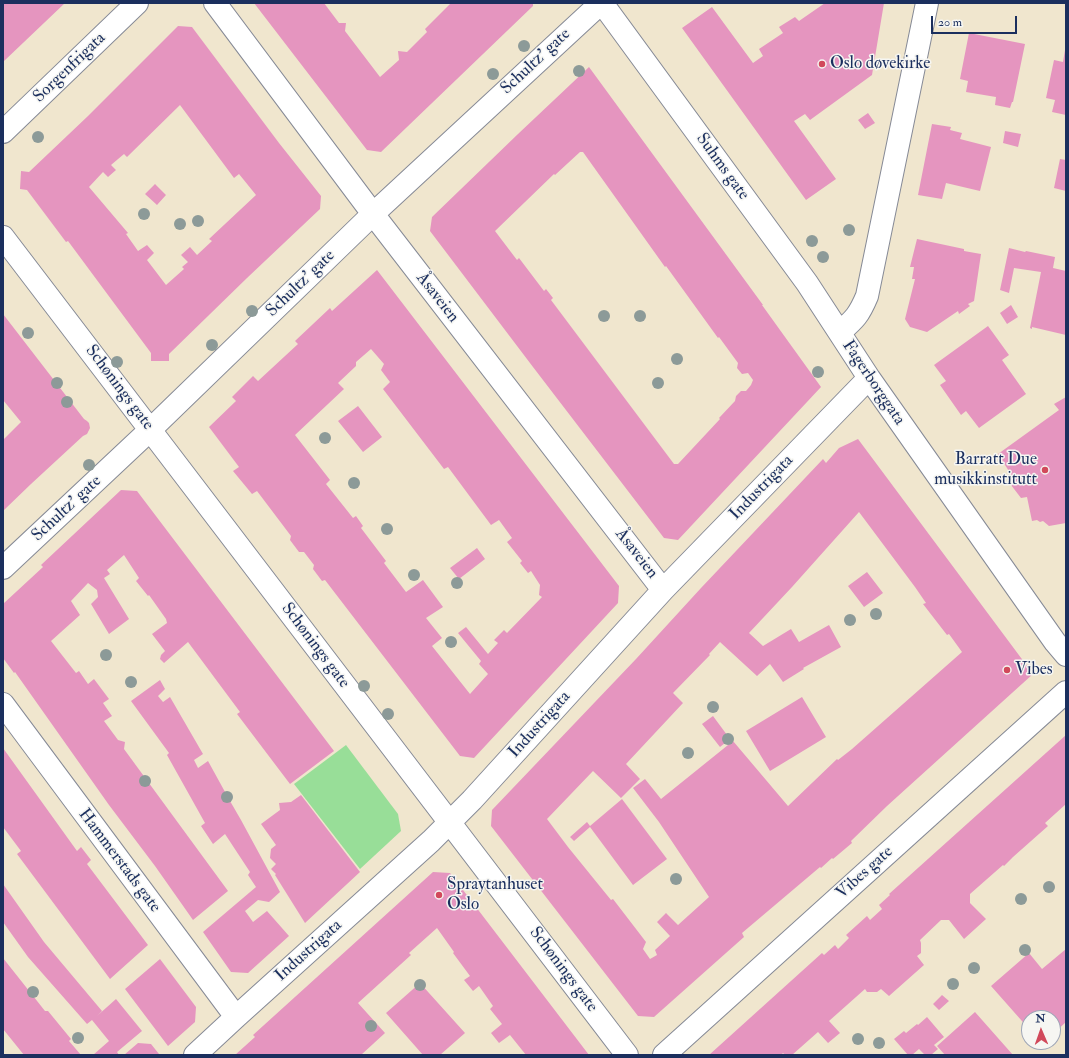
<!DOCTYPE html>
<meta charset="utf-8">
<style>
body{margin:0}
#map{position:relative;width:1069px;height:1058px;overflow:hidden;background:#f0e6ce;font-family:"IM FELL Double Pica",serif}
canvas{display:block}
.frame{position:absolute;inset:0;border:4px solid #1b2f5e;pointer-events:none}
.north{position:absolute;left:1021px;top:1010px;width:40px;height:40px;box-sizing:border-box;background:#f6f6f2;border:1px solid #9ea6b7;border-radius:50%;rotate:358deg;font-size:11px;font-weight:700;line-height:16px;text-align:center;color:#1b2f5e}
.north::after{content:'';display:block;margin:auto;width:14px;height:18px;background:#d1495b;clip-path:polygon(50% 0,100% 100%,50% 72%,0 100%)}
.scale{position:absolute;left:931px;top:16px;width:86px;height:18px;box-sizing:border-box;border:2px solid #1b2f5e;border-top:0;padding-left:5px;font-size:12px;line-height:14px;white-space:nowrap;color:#1b2f5e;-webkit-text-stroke:3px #f6f6f2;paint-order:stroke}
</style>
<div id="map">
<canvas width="1069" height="1058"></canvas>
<div class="frame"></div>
<div class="north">N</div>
<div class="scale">20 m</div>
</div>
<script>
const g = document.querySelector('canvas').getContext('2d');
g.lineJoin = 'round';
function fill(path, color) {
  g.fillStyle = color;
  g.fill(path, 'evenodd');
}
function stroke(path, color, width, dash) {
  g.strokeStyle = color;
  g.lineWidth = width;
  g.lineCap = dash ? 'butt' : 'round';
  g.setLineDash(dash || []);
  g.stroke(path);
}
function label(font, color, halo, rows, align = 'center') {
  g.font = font + ' "IM FELL Double Pica",serif';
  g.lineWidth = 3;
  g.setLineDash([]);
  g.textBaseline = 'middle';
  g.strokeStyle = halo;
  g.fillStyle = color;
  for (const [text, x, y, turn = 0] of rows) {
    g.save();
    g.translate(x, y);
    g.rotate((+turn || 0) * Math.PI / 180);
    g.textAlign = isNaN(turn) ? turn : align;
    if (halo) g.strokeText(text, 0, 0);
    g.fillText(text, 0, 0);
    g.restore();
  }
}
fill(new Path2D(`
 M346 745 398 814 401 831 360 869 294 784Z`), '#98de98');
fill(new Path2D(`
 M3 3H65L3 62Z
 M254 3H324L339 23H346L345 31 380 77 399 60 398 51 407 52 427 32 425 29 451 3H533V6L381 152 367 150Z
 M825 3H884L872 75 810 120 805 114 794 121 836 179 806 200 682 28 712 7 753 63 763 56 759 49 783 33 779 27 795 17 799 21Z
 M178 26 192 27 279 143 321 196 320 209 247 278 169 354V361H151V353L68 241 66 242 27 190 20 189 21 171 29 172 88 116ZM180 105 234 178 239 174 256 195 209 239 212 241 197 255 190 247 181 255 188 262 182 267 184 269 166 285 147 260 154 253 147 245 138 251 126 234 128 233 89 187 103 172 108 177 116 170 111 165 124 154 127 157Z
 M969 33 1025 44 1013 102H1012L1010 108 995 105 996 97 966 92 968 81 960 79Z
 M1065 50H1066V115L1052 112 1055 100 1046 98 1054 60 1063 62Z
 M589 67 763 305H762L821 387 678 540 664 538 533 367 430 231 432 217 518 134ZM580 152H583L665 267 666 266 718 338 719 337 738 363 737 368 742 374 748 373 753 380 751 385 746 391H741L736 396 735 401 719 418 720 419 678 464H674L551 300 553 298 546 289 544 291 519 258 517 260 495 231 554 174 555 175Z
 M868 113 875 123 865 129 858 120Z
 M932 124 951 127 950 130 962 133 960 139 991 147 980 191 946 183 942 199 918 195Z
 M1005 131 1021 134 1018 147 1003 143Z
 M1060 159 1066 160V191L1054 188Z
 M155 184 166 195 157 205 145 194Z
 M917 239 964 249V251L981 254 974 301 968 304 970 306 959 314 958 311 927 332 910 327 905 319 915 279H912L914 267H910Z
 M1009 248 1025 252 1026 251 1055 257 1053 268 1066 271V335L1032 327V329L1030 328 1041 272 1014 268 1009 293 1000 290Z
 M377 270 619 586 618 603 474 758 460 756 325 580 322 581 313 569 314 565 304 552H299L290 540 291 536 257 491 252 494 233 471 239 467 209 427 236 401 232 397 253 376 258 381 298 344 295 341 330 308 332 311ZM371 349 384 364 381 370 390 382 383 389 444 469 448 467 491 525 499 520 512 538 507 542 522 561 520 563 528 573 531 571 540 585 539 595 542 597 507 633 504 630 494 640 498 643 488 654 466 627 458 633 481 661 479 664 488 674 470 694 432 646 442 638 426 618 443 607 423 580 406 592 384 563 386 561 361 528 363 526 356 516 353 518 326 484 330 480 295 435 344 389 338 383 356 366V362Z
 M1011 305 1018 317 1007 324 1000 313Z
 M3 314 84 419 87 421 89 423 90 428 87 434 83 436 31 484 3 511V440L21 422 3 400Z
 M988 326 1009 355 1002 360 1026 394 979 428 966 411 961 415 940 385 946 381 934 365Z
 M1066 397V523L1049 526 1043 521 1040 522 1037 520 1032 521 1027 497 1021 498 1011 485 1014 479 998 454 1059 410 1054 404Z
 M358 406 382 437 363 452 338 421Z
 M858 439 1033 674 887 806 851 841 852 843 833 859 832 858 821 868 820 867 742 933 744 937 654 1017 638 1016 491 826 492 810 636 659 701 588 823 459 826 463 839 448ZM859 512 915 587 926 603 923 604 947 635 949 634 962 652 852 749 838 760 837 759 788 806 733 741 661 799 645 779 633 788 659 822 709 897 678 925 666 913 657 922 670 936 655 950 657 955 650 959 643 949 646 942 613 899 611 900 568 847 547 819 593 771 621 798 640 779 626 764 683 703 673 693 710 655 709 654 720 642 757 676 770 664 783 682 804 669 803 668 841 647 829 625 799 642 791 629 763 646 749 633 792 587Z
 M121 490 137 491 334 751 290 784 237 714 240 712 188 642 164 663 160 659 161 655 165 651 152 634 167 623 166 619 149 595 148 596 136 581 139 578 124 555 107 570 110 574 104 578 129 619 109 634 91 604 98 597 97 590 88 583 71 601 80 615 51 641 76 673 79 671 88 684 94 679 109 699 103 703 112 716 104 721 118 740 125 742 124 749 228 891 193 920 155 866 109 805 15 672 14 673 3 658V604L43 567 41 565Z
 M477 548 485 559 459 579 450 568Z
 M867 572 883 593 864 607 848 586Z
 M160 680 165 689 158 696 163 702 170 697 203 754 194 760 198 768 208 761 230 801 241 820 280 892 269 902 258 900 245 911 253 922 267 911 289 936 248 973 231 972 203 932 256 887 248 875 250 872 225 834 213 844 201 826 205 823 167 755 169 753 131 701Z
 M802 697 826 737 770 771 746 731Z
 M713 716 730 739 720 747 702 724Z
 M1066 735V804L1045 823 1048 826 1013 857 1004 866 1003 865 970 894V903L986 919 964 939 949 920H941L920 940 921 943V953L917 956 924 965 889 996 881 989 877 992H867L865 989 829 1021 840 1033 828 1043 818 1032 792 1055H785L783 1053 781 1055H709L822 953 824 955 835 945 838 949 849 938 846 935 867 916 870 920 882 909 879 905 890 895 889 894Z
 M3 748 77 851 81 847 91 860 87 864 148 945 110 979 17 854 21 851 3 827Z
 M301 795 360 872 305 923 275 875 276 874 271 869 276 864 270 858 271 849 276 845 261 824 280 810 279 803 291 802Z
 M622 799 667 859 633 885 590 827 574 841 570 837 587 822 590 826Z
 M433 872 450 873 589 1055H526L510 1035 499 1043 491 1033 502 1024 490 1009 493 1006 479 986 473 991 464 980 470 976 453 953 454 952 437 928 409 953 411 955 358 1003 385 1033 361 1055H235L255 1037 253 1035Z
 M3 884 44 942 102 1011 97 1016 116 999 142 1031 117 1052 119 1055H93L109 1041 92 1020 87 1024 28 957 3 922Z
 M1066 949V1022L1053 1034V1018H1029V1029L991 986 1029 953 1042 969Z
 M3 958 45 1011H48L71 1039 69 1041 81 1055H24L3 1029Z
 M160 959 196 1007 195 1022 168 1046 125 989Z
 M420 983 465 1033 440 1055H423L386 1013Z
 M942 995 949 1001 939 1010 933 1004Z
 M975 1012 1013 1055H945L937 1046Z
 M927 1017 944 1037 934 1045 938 1049 931 1055H925L919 1049 912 1055H908L894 1039 904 1031 906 1033 917 1024 918 1025Z
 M138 1043 151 1044 159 1054 157 1055H124Z`), '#e595bf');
const minor = new Path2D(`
 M215 3 373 214 663 590
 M602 3 807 283 869 378 1055 642 1066 655
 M3 132 137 3
 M3 237 627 1055
 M840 332C855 319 859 315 867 296L927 3
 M3 568 150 430 373 214 601 3
 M3 704 236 1017
 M195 1055 236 1017 431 841 472 800 663 590 869 378
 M664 1055 1066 692`);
stroke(minor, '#868a96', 24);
stroke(minor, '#fff', 22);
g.fillStyle = '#8c9a98';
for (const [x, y] of [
 [524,46],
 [579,71],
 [493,74],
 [38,137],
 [144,214],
 [198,221],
 [180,224],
 [849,230],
 [812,241],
 [823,257],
 [252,311],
 [604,316],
 [640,316],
 [28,333],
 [212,345],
 [677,359],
 [117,362],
 [818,372],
 [57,383],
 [658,383],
 [67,402],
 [325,438],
 [89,465],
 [354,483],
 [387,529],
 [414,575],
 [457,583],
 [876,614],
 [850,620],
 [451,642],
 [106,655],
 [131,682],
 [364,686],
 [713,707],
 [388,714],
 [728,739],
 [688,753],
 [145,781],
 [227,797],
 [676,879],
 [1049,887],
 [1021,899],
 [1025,950],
 [974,968],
 [953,984],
 [420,985],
 [33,992],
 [371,1026],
 [78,1038],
 [858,1039],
 [879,1043]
]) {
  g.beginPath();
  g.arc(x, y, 6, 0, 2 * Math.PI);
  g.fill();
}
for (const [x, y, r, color] of [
 [822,64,4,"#d1495b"],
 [1045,470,4,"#d1495b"],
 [1007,670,4,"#d1495b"],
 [439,895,4,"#d1495b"]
]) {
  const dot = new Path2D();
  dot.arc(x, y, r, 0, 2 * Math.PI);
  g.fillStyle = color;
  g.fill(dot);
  stroke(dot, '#f6f6f2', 1.5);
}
label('17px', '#1b2f5e', '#f6f6f2', [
 ["Schultz’ gate",536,62,-43],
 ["Sorgenfrigata",70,68,-44],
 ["Suhms gate",722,167,54],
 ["Schultz’ gate",301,284,-44],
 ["Åsaveien",437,298,52],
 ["Fagerborggata",873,383,56],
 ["Schønings gate",119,388,53],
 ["Industrigata",762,488,-46],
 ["Schultz’ gate",67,509,-43],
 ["Åsaveien",636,554,52],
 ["Schønings gate",315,646,53],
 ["Industrigata",540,725,-48],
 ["Hammerstads gate",119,861,53],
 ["Vibes gate",865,873,-42],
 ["Industrigata",309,951,-42],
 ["Schønings gate",563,970,53]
]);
label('17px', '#1b2f5e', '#f6f6f2', [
 ["Oslo døvekirke",830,64],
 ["Barratt Due",1037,460,"right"],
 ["musikkinstitutt",1037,480,"right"],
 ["Vibes",1015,670],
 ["Spraytanhuset",447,885],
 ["Oslo",447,905]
], 'left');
</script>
